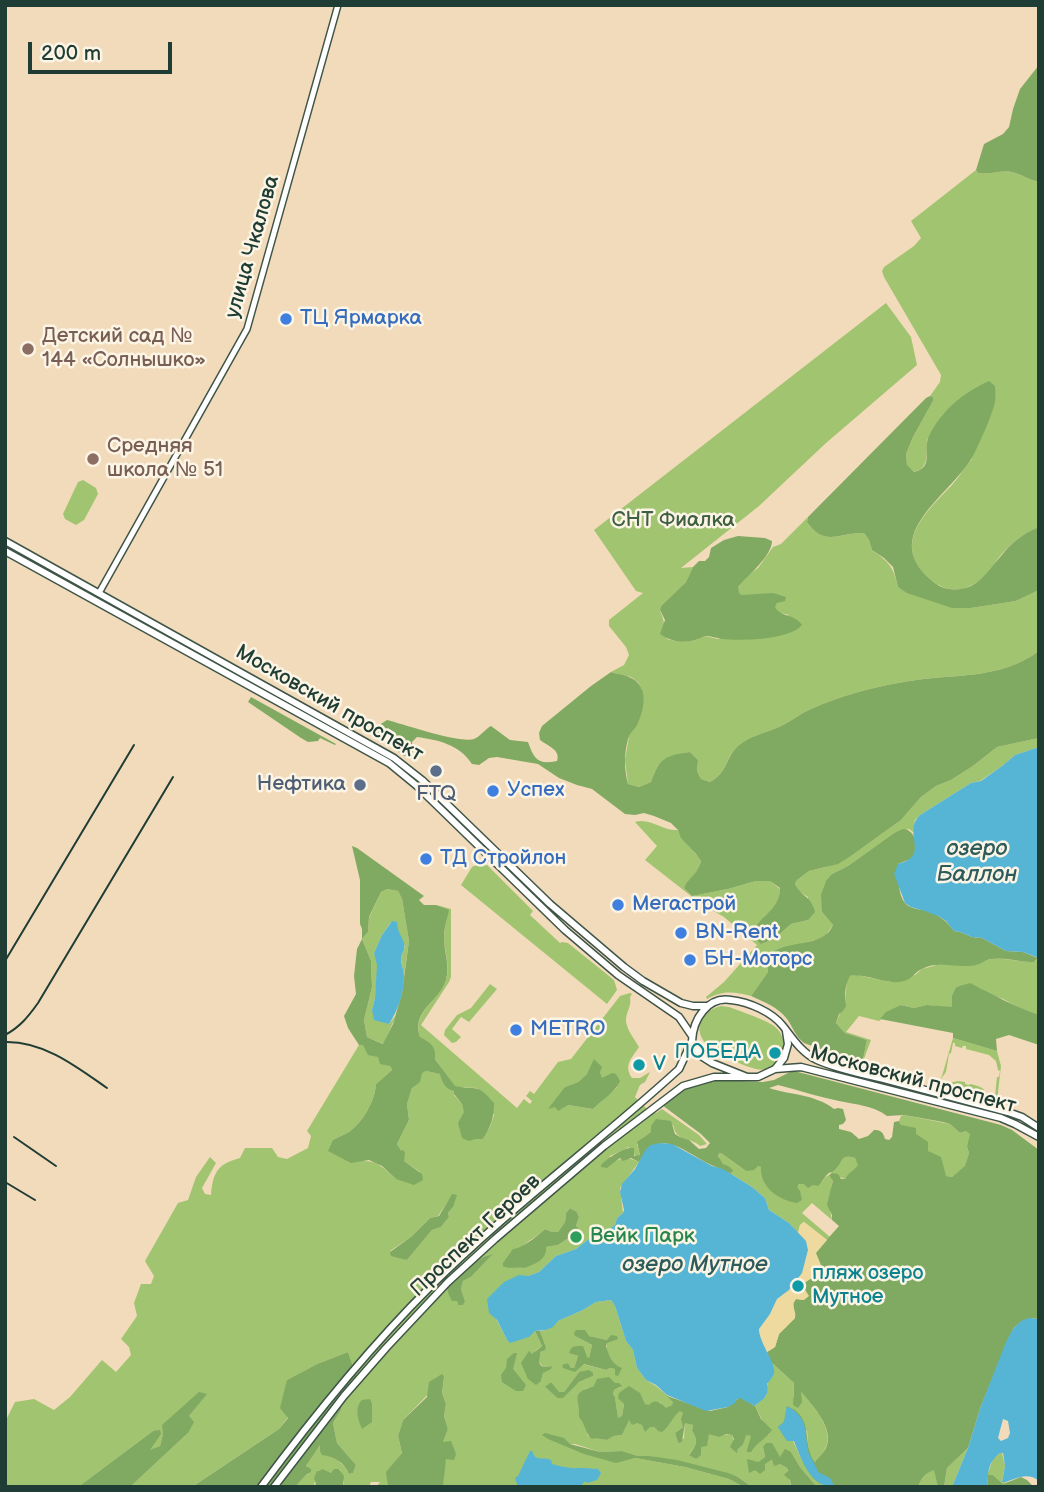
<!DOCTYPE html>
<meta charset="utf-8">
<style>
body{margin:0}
#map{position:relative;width:1044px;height:1492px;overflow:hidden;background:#f2dbbb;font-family:"Balsamiq Sans",sans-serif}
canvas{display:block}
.frame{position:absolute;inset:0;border:7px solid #1f3d34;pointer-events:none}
.scale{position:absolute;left:28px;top:42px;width:144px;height:32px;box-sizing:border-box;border:4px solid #1f3d34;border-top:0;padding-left:9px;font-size:21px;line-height:24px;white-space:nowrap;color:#1f3d34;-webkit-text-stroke:5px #fcf5e5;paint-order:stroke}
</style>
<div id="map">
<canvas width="1044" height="1492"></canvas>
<div class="frame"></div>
<div class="scale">200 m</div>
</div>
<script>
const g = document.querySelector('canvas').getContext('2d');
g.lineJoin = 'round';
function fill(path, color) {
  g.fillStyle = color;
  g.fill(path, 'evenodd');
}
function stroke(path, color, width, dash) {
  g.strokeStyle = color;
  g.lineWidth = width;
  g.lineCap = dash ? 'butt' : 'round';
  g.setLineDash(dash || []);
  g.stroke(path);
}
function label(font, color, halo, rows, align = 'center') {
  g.font = font + ' "Balsamiq Sans",sans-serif';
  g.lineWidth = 5;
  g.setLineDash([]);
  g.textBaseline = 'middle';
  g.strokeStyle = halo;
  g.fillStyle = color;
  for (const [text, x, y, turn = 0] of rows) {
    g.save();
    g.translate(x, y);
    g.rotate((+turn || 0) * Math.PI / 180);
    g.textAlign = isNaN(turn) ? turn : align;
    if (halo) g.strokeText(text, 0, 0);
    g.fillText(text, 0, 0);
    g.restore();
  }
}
fill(new Path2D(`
 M976 170 978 173C990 175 1000 170 1012 172 1021 174 1029 180 1039 182V527C1023 533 1011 543 1000 556 991 568 984 580 970 586 955 593 942 589 930 579 890 544 926 512 952 485 959 477 965 467 972 459L927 439C926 453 930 468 914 472L907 466 906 454 913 437 933 401V397L930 396 940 382 941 375 884 277 882 271 884 267 914 246 921 238 911 221Z
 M886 303 911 337 917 365 826 443 759 506 681 568 693 567 686 582 661 606 660 611C665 620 664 629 667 639 682 643 692 643 705 636L718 639 789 615 777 612 774 607 777 603 754 595H742L738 593V587L748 575 758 568 773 547 781 544 808 517 807 522C825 548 840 532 864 533L869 540 872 550C889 562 893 566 898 587L971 608 1016 601 1039 590V651C998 681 951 673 904 682 873 687 840 696 811 709 801 713 793 720 783 725 768 733 748 735 735 749 723 762 729 770 710 782L701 779 697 771 698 760 690 752C666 758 660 756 651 782L639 787 628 784 625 760 629 736 637 724 642 689 638 682 631 677 611 672 624 665 629 655 626 647 609 626V620L643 593 636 591 594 530Z
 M83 480 96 488 98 494 84 520 76 525 65 519 63 514 78 482Z
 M1039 738V747L1015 755 1002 766 980 781 971 783 920 815 915 820 913 832 909 829 894 833 848 866 832 874 822 912 833 925 826 935 820 939 803 943 766 958 768 972 751 996C734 992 724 990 707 999L706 997 724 982 757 945 724 917 700 903 645 860 657 846 635 822C650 817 662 831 678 830 683 842 694 850 701 861 697 877 688 877 684 888L692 896 728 889 756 881H770L780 889C780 905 769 913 758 924L761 944 774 939 791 924 808 920V897L797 890 795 884 797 880 809 871 826 867 851 856 901 820 921 797 936 786 951 780 973 766 997 747Z
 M480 863 487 865 533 911 530 915 560 943 562 942 568 943 614 980 617 990 607 1004 461 885 472 867Z
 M387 889 398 891 402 899 409 941 404 976 401 958 405 946 391 922 382 935 374 953 378 965 375 998 372 1010 389 1024 396 1015 384 1044 367 1037 364 1020 372 987 371 961 362 939 368 932 369 918 381 892Z
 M436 905 451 909V977L449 982 421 1025 517 1108 524 1099 530 1104 532 1101 526 1096 530 1091 534 1094 558 1062 571 1059 620 996 630 993 632 994 630 997C632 1006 626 1012 626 1020 626 1029 635 1040 639 1047 632 1058 623 1065 632 1078H640L650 1072 645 1082 640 1085 635 1097 647 1109 656 1113 662 1109 699 1135 707 1144 700 1146C689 1136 677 1143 673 1125 659 1130 646 1132 637 1144L640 1155 636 1157 629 1147 610 1156V1165C620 1157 627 1156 639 1162L620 1188 623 1213 617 1218 615 1225 606 1231 594 1235 576 1249 556 1256 539 1272 528 1276 495 1317 507 1340 510 1342 528 1337 535 1331 542 1346 535 1351 541 1381 543 1373 551 1366 543 1367 538 1360 540 1352 546 1347 540 1331 546 1330 558 1321 583 1310 596 1302 611 1300 615 1306 626 1341 633 1350 637 1368 646 1380 656 1386 674 1401 672 1405 666 1409 660 1402 649 1405 624 1403 622 1416 618 1419 615 1397 613 1394 614 1390 621 1387 594 1386 585 1389 580 1409 588 1436 607 1440 614 1436 622 1435 628 1420 650 1427H654L658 1431C674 1425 669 1419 680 1410L683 1413V1427L675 1433 678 1443 684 1438 685 1422 693 1425 692 1431C699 1441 696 1446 689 1454L696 1459 700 1447 709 1433 732 1435 737 1452 738 1449 743 1445 745 1434 751 1436 755 1444 769 1434 755 1406 766 1396C767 1393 766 1389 767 1386 771 1373 777 1377 771 1362L794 1383 793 1398 800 1397V1389C811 1405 836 1429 825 1449 823 1454 818 1457 815 1462L809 1455 807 1430 793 1441C801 1458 809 1479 827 1487H817L800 1467 791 1452 780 1457 763 1447 765 1457 758 1462 764 1464 773 1460 787 1468 791 1487H752L738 1477 650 1456H638L622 1451 600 1452 575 1444H570L543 1434 616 1462 635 1458 685 1467 729 1479 744 1487H443L444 1467 446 1458 443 1442 448 1429 444 1416 446 1404 442 1393 444 1378 403 1420 398 1436 402 1453 387 1472 388 1487H376L380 1482H371L369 1487H343L344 1482 340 1469 331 1473 328 1472 315 1481 314 1486 295 1487 306 1475 309 1474 308 1468 306 1466 321 1443 345 1467 349 1474 353 1473 356 1465 337 1443 333 1423 341 1410 344 1398 357 1377 348 1352 317 1364 287 1380 288 1417 279 1429 192 1487H130L188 1433 189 1416 206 1394 163 1434 160 1446 149 1451 153 1431 78 1487H5V1422L15 1402 34 1399 54 1410 70 1397 102 1360 116 1372 131 1355 129 1347 121 1339 137 1316 134 1303 141 1284H151L154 1276 145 1261 178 1203 188 1200 196 1177 210 1157 216 1163 202 1188 205 1194 211 1195C213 1173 217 1164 240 1158L245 1148H272L278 1157 287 1159 308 1148 311 1136 307 1131 359 1045H363L390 1066 392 1070 376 1084C375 1101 363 1122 349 1132 344 1135 338 1137 333 1140L351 1162C376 1159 378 1163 396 1179L420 1172 404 1161 397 1144 409 1120 407 1104 412 1088 422 1072 426 1071 441 1074 442 1080 454 1091V1095L462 1104 475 1139H483L490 1127 494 1115 477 1088 455 1087 420 1037C412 1012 436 1004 445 983 451 968 445 954 444 939 444 930 447 919 448 911ZM600 1072 602 1079 617 1087C609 1096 600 1100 593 1109L568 1105 555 1107 565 1087 578 1082 587 1074ZM452 1195 453 1207 448 1213 449 1217 441 1227 432 1230 407 1260 390 1251 412 1236 430 1218 438 1216ZM570 1208 577 1212 579 1217 573 1235 558 1245 546 1247 524 1268 518 1267 519 1249C527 1241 537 1237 545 1229L552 1232H558L565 1222 566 1213ZM492 1255 471 1277 463 1281 461 1289 465 1301 458 1305 457 1301 466 1267 474 1265ZM575 1336H589L607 1340C605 1351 610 1358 616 1366V1369L610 1368 606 1370 583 1364 575 1371 562 1366 568 1363 571 1368H574L578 1356 569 1353 589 1358 592 1345ZM579 1372 593 1376 579 1382 557 1398 546 1388 551 1382 559 1393 564 1392Z
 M995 958 1029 962H1034L1039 958V1015L1025 1011 1003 999 986 993 982 989 970 984 956 987 952 995 953 1008 928 1005 914 1008 901 1005 879 1021 859 1016 846 1032 871 1040 862 1064 867 1040 845 1033 836 1023 845 1001 847 980 850 976 857 975 890 982 915 975 922 969 937 965 952 964 976 965 984 961Z
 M490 984 497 989 469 1022 461 1017 452 1029 461 1037 456 1042 452 1043 444 1035 445 1030 457 1015 471 1008Z
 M721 1006 729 1007C740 1011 766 1020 774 1026 794 1041 781 1075 756 1069 742 1066 724 1055 711 1049 692 1033 697 1012 721 1006Z
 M953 1038 997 1051 1001 1066 997 1101 995 1096 997 1077H999L1000 1071 998 1070 996 1061 989 1055 966 1049V1046H963L962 1048 955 1046V1043H953L951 1053 949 1054 946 1072 938 1083 942 1076Z
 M958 1081 965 1082V1084L969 1085 970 1084C980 1086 986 1088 988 1098L943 1087 949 1083Z
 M904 1115 950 1124 960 1133 966 1131 970 1133 971 1137 967 1147 969 1153 965 1167 952 1177 946 1176 928 1151 901 1125 899 1121 901 1116Z
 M718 1153H721L746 1171 758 1166 761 1167 762 1169 796 1186 802 1183 807 1185 822 1182C826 1175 830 1175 836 1169 844 1161 840 1154 855 1158L859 1165C854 1171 848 1172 845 1179L839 1177 832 1182 830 1210 832 1220 812 1203 802 1213 830 1237 827 1240 804 1222 800 1225 798 1233 789 1223 769 1210 765 1198 752 1187 731 1174 732 1172C726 1167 718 1161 718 1153Z
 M968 1448 952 1487H944L947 1468Z
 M1000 1453H1002L1005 1466 1002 1481 1006 1482 1003 1484 993 1475H987L993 1459Z
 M935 1469 938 1487H918C921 1478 926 1473 935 1469Z`), '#a0c46f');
fill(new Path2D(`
 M1039 65V182C1029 180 1021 174 1012 172 1000 170 990 175 978 173L976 170 984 144 1003 134 1009 127 1013 109 1020 89Z
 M989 381 995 386C995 391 996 397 995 402 993 413 976 452 970 461 944 500 877 538 935 583 945 591 959 591 971 586 984 579 991 567 1001 556 1011 543 1023 533 1039 527V590L1016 601 971 608H952L907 593 898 587 893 567 884 558 872 550 869 540 864 533C839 532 825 548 807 522L808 517 926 398 930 396 933 397V401L913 437 906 454 907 465 914 472C935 467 922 450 929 436 942 410 963 393 989 381Z
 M738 536 765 538 772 541C772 556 748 575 738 587L739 593 742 595 773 593 786 597 785 601 777 603 775 607C780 617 795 614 802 625 789 640 741 641 722 639 716 638 711 636 705 636 690 644 674 644 660 634L665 620 660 610 661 606 686 582 693 567 699 561H705L709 557 711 548 724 540Z
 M1039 651V738L997 747 973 766 951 780 936 786 921 797 901 820 851 856 838 864 809 871 797 880 795 884C800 896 811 895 815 912L808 920 791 924 774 939 761 944 757 940 754 929C764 914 780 908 780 888L770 881H756L728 889 692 896 684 888C688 877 697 876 701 861L696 854 681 838 678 830 671 823 654 816 644 813 635 815 625 814 592 789 577 785 559 778 538 764 497 757 489 758 479 765 472 764C459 744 438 740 417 737L412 742 413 751 412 754 404 756 374 733 373 729 387 720C403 724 461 744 474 739 481 736 485 729 491 726L510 740 528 742C534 759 538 765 557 761 561 750 548 746 540 740L539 733 542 726 591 686 611 672C618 674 627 675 633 679 649 688 644 711 637 725 634 730 630 733 628 739 624 754 624 769 628 784L639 787 651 782C660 757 665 756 690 752L698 760 697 771 701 779 710 782C728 771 724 762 735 749 748 735 768 733 783 725 793 720 801 713 811 709 840 696 873 687 904 682 952 673 998 681 1039 651Z
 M251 697 336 744 335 745 320 738 318 741 308 742 301 738 248 702Z
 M903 829C917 830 918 848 913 858L898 864C899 876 897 893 905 903 910 909 920 909 927 911 939 915 947 921 954 931L960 932 972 937 982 938 1006 951 1023 952 1038 958 1034 962H1029C1017 961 1003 957 991 959 985 960 981 964 976 965 960 969 938 960 922 969 915 972 912 979 904 981 886 986 868 973 850 976 845 984 844 997 846 1006L843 1011 839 1014 836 1023 845 1033 867 1040 862 1064 804 1043C795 1036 793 1027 787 1019 778 1007 764 1002 751 996L768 972 766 958C784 937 823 950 833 925L822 912 821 895 826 881 832 874 848 866 894 833Z
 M352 846 357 848 424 896 419 900 424 905H436L449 910C447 919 444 929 444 937 444 953 450 964 446 980 439 1003 411 1010 420 1037 431 1043 436 1046 435 1059L455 1086C478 1091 476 1082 494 1103 494 1117 491 1127 483 1139H475L469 1141 462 1138 458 1123 464 1112 462 1104 454 1094V1091C445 1089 442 1082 440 1074L426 1071 422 1073 420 1082 412 1088 407 1104 409 1120 397 1144 401 1151 403 1150 405 1153 404 1161 422 1174 423 1180 414 1185 396 1179 382 1166 369 1160 351 1163 328 1151 333 1140C338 1137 344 1135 349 1132 363 1122 375 1101 376 1084L392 1070 390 1066 380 1064 378 1057 368 1055 363 1045H359L348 1028 344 1016 356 994 354 976 357 949 362 939V929L360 924V880ZM387 889 398 891 402 899 409 941 402 993 393 1024 383 1044 367 1037 364 1020 372 987 371 961 362 939 368 932 369 917 381 892Z
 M970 983C992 994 1015 1007 1039 1015V1045L1009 1035 996 1039 997 1051 953 1038V1033L880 1019 886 1012 901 1005 914 1008 927 1005 952 1007V995L956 987Z
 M594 1059 602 1067 600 1072 602 1078 612 1073 616 1074 620 1081C614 1094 602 1099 593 1109L568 1105 558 1111 555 1107 548 1109 565 1087 578 1082 587 1074Z
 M790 1072H798L1001 1125 1012 1130 1039 1150V1319C1027 1317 1022 1320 1013 1329L981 1406 968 1448 947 1468 944 1487H938L934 1470C926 1473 921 1478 918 1487 901 1487 830 1490 819 1483 806 1474 800 1455 794 1441H787L778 1427 784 1422 787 1406C790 1408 795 1409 797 1412 812 1425 803 1448 815 1462 818 1457 823 1454 826 1448 835 1428 812 1406 801 1391L802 1402 798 1408 793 1405 794 1383 771 1362 767 1352 775 1347 779 1334 795 1318 793 1303 796 1299 804 1300V1283L816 1275 815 1253 839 1226 832 1220V1215L827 1205 833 1180 830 1177V1175L832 1173 838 1174 841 1179H845C848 1172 854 1171 858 1165L855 1158C840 1154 844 1161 836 1169 829 1176 832 1169 826 1176 823 1180 821 1183 818 1186L813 1185 808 1188 804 1184H799L797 1187 800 1191 802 1200 797 1203C778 1200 760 1187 761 1167L758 1166 754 1170 746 1171 721 1153H719L718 1156 723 1164 728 1166 733 1170 731 1174C723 1169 714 1167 705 1162 680 1148 658 1128 639 1162L631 1158 623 1161 620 1158 607 1168 601 1167V1165C608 1158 625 1146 634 1148V1156L640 1155 637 1142 651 1132V1126L656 1119 671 1121 675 1134 680 1137 689 1140 699 1149 706 1148 710 1143 701 1134 662 1105 685 1089 716 1080 763 1082 774 1080ZM778 1085C798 1090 819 1097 839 1101 857 1105 872 1105 887 1116L904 1115 943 1122 950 1124 960 1133 966 1131 970 1134 967 1147 969 1153 965 1166 952 1177 946 1176 941 1157 928 1151V1142L916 1134V1128L901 1125 899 1121 894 1122 892 1137 889 1140 885 1139C883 1132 881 1130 874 1130L868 1136 859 1139 851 1132 839 1129V1125L843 1124 846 1120 843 1109 838 1108 834 1109C815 1094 790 1095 769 1088Z
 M452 1194 457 1195 453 1207 448 1213 449 1217 441 1227 432 1230 407 1260 391 1256 390 1252 412 1236 430 1218 439 1216Z
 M570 1208 577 1212 579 1217 576 1226 582 1233 580 1236 573 1235 558 1245 546 1247C547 1260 535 1264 524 1268 516 1266 511 1270 503 1266V1263L513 1249C521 1249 539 1235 545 1229L552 1232H558L565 1222 566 1213Z
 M493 1254 471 1277 463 1281 461 1289 465 1301 463 1305H458L457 1301H452C443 1285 448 1279 458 1265 472 1268 472 1264 482 1258 485 1256 489 1256 493 1254Z
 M576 1330H585L589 1336 607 1340 611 1335 617 1336 618 1339 607 1343 606 1346C609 1355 612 1365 622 1368L618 1376 615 1375V1369L610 1368 606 1370 584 1364 575 1372 563 1368 562 1365 568 1363 571 1368H574L578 1356 569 1353C572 1345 575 1346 583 1346L587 1357 589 1358 592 1345 575 1336 574 1333Z
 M535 1331H540L546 1347 545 1350 540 1352C541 1358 536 1362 543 1367L552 1366 551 1369 543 1373 541 1381 536 1385 528 1379 521 1363 529 1351 532 1354 542 1346Z
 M348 1352 357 1377 344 1398 341 1410 333 1423 337 1443 356 1465 353 1473 349 1474C343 1461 335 1457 322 1455L320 1451V1445L306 1466 311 1469V1472L306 1475 295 1487H192L279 1429 288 1418 280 1408 287 1380 317 1364Z
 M514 1353H517L513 1369 526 1385 523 1391H516L502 1382 501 1375 506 1368 507 1359Z
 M589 1370 593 1373V1376L579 1382 563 1398H557L545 1387 551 1382 559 1392H564L579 1372Z
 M442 1374 444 1377 442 1393 446 1404 444 1416 448 1429 443 1442 451 1441 456 1454 454 1460 446 1459 443 1487H388L386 1472 402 1453 398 1436 403 1420 427 1397 429 1382Z
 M609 1377 615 1383H619L622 1386 614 1390 613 1394 615 1397 618 1418 622 1416 624 1404 618 1398 619 1393 629 1386 640 1393 645 1404 649 1405C656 1398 661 1403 666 1408L672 1405 673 1402 667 1396 710 1411 728 1407 740 1397 755 1406 761 1419 772 1430C766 1439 757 1442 751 1452H747V1450L751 1436 746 1435 743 1445 738 1449 737 1453 730 1447 734 1439 732 1435 726 1434 719 1437 709 1434 707 1446 701 1447V1455L696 1459 689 1455C696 1446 699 1441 692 1431L693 1425 685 1423 682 1442 678 1443 675 1433 683 1427 681 1419 683 1413 680 1411C673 1416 670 1426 662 1432L658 1431 654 1427H650L645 1432 642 1425 637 1423 632 1425 629 1420 622 1435 614 1436 607 1440 595 1438 592 1439C585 1434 586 1425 579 1417 581 1399 568 1394 594 1386L597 1379Z
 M199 1392 207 1394 189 1416 194 1422 188 1433 130 1487H78L153 1431 160 1430 161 1434 150 1450 160 1446 163 1434 162 1425Z
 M370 1399 372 1404V1422L362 1429C358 1419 354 1408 362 1400Z
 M545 1433 564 1438 570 1444 600 1452 622 1451 638 1456H650L677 1460 728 1473 738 1477 752 1487H744L729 1479 685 1467 635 1458 616 1463 584 1454 548 1439 542 1435Z
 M766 1443H772L780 1457 785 1449 791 1452 800 1467 817 1487H791L790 1480 784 1475 788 1471 787 1468 780 1464 774 1466 772 1460 765 1464V1470L760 1474 755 1470 749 1473 747 1459 758 1462 765 1457 763 1447Z
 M322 1469 331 1473 334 1469H339L344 1476 343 1487H312L316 1484 314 1478 317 1471H320Z
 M987 1475H993L1003 1484 1021 1477 1027 1480 1034 1487H988Z`), '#80aa62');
fill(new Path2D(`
 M804 1222 827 1240 816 1253 821 1265 816 1275 804 1283V1288L809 1296 804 1300 796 1299C790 1307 797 1310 795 1318L779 1334 775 1347 767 1352 762 1345 759 1329 770 1314 777 1299 789 1290 803 1269 808 1250 806 1241 798 1233 800 1225Z`), '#eeda9e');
fill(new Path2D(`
 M1039 747V958L1023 952 1006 951 982 938 972 937 960 932 954 931 946 921 940 917 925 911 911 907 905 903 894 874 898 864C932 855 901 833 920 815L971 783 981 781 1002 766 1015 755Z
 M392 921 397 922C398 934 401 934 404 943 406 949 401 954 401 959 401 965 404 970 404 976 404 992 398 1011 389 1024L374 1020 372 1010 375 998 377 965 374 953 382 935Z
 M660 1143 672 1144 712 1166 723 1169 752 1187 765 1198 769 1210 789 1223 806 1241 808 1250 802 1273 789 1290 777 1299 770 1314 759 1329C759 1343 777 1364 774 1374 774 1375 768 1383 767 1384 769 1397 764 1398 755 1406L740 1398 736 1400 735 1403 728 1407 706 1411 667 1395 656 1385 646 1380 637 1368 633 1350 626 1341 615 1306 611 1300 596 1302 583 1310 558 1321 553 1327 546 1330 535 1331 529 1337 510 1343 507 1340 497 1320 489 1313 487 1299 504 1282 519 1275 528 1276 539 1272 556 1256 576 1249 594 1235 606 1231 615 1225 617 1218 623 1213 624 1210 620 1192 622 1184 635 1169 646 1149 651 1145Z
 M1029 1318 1039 1319V1481C1028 1472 1017 1478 1006 1482H1002L1005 1466 1003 1453H1000C988 1462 987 1473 988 1487H952L968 1448 981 1406 1006 1342 1013 1329 1021 1321ZM1003 1419 1008 1421 1010 1433 1008 1438 1001 1441 998 1438Z
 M787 1406C809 1419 804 1429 808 1451 810 1458 816 1465 818 1472L830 1478 835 1487C810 1487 802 1460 794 1441H787L778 1427 784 1422Z
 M530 1451H532L535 1457C540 1460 545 1457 551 1460L552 1464C560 1466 570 1469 577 1468 584 1468 588 1468 596 1469L597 1468 601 1473 597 1480 587 1483 585 1481 580 1487H518L515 1478 518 1476Z`), '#56b5d4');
const secondary = new Path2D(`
 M99 593 247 329 338 5`);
const primary = new Path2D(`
 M5 541 394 758 422 780 550 904 624 967 643 981 681 1003 693 1006H706
 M5 551 389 763 417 786 565 930 618 975 679 1017 692 1036
 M786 1031 788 1044 784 1058 775 1069 758 1077H747L712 1063 701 1056 692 1041C693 1019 708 996 731 1000 749 1002 772 1012 783 1026 793 1039 802 1053 817 1060 837 1069 862 1074 884 1079 925 1090 967 1101 1008 1112L1022 1117 1039 1128
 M775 1069 801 1067 1001 1118 1015 1124 1039 1137
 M261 1487C313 1417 368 1349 430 1287 508 1209 597 1144 679 1069L692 1041
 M274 1487 344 1396 386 1348 448 1282 495 1239 604 1146 683 1086 714 1077H747`);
stroke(secondary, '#3f5548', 8);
stroke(primary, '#3f5548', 9);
stroke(secondary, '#fff', 5);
stroke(primary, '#fff', 6);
stroke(new Path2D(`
 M5 961 134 745
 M5 1035C20 1027 28 1017 38 1003L173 777
 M5 1042C44 1041 77 1067 107 1088
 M14 1137 56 1166
 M5 1182 35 1200`), '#1f3d34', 2);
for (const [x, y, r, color] of [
 [286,319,7,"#3f7fe0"],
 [28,349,7,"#8d6e63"],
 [93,459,7,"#8d6e63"],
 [436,771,7,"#5c6f8a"],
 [360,785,7,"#5c6f8a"],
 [493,791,7,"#3f7fe0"],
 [426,859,7,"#3f7fe0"],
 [618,905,7,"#3f7fe0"],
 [681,933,7,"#3f7fe0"],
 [690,960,7,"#3f7fe0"],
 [516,1030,7,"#3f7fe0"],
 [775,1053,7,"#0f9aa8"],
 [639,1065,7,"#0f9aa8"],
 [576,1237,7,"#2e9e5b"],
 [798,1286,7,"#0f9aa8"]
]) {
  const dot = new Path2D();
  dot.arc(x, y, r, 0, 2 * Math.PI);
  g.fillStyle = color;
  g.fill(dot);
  stroke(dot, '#fcf5e5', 2.5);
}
label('21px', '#1f3d34', '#fcf5e5', [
 ["улица Чкалова",253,247,-74],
 ["Московский проспект",329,704,30],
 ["Московский проспект",913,1080,15],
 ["Проспект Героев",476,1236,-43]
]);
label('21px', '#366cbe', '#fcf5e5', [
 ["ТЦ Ярмарка",300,319],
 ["Успех",507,791],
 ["ТД Стройлон",440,859],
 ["Мегастрой",632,905],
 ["BN-Rent",695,933],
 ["БН-Моторс",704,960],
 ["METRO",530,1030]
], 'left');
label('21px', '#785e54', '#fcf5e5', [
 ["Детский сад №",42,337],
 ["144 «Солнышко»",42,361],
 ["Средняя",107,447],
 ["школа № 51",107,471]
], 'left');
label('21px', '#3f5f43', '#fcf5e5', [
 ["СНТ Фиалка",673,521]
]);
label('21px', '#4e5e75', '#fcf5e5', [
 ["Нефтика",346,785],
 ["FTQ",436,795,"center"]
], 'right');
label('21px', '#0d838f', '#fcf5e5', [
 ["ПОБЕДА",761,1053,"right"],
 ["V",653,1065],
 ["пляж озеро",812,1274],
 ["Мутное",812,1298]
], 'left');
label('21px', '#27864d', '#fcf5e5', [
 ["Вейк Парк",590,1237]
], 'left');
label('italic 23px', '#2d5b5c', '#fcf5e5', [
 ["озеро",977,849],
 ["Баллон",977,875],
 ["озеро Мутное",695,1265]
]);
</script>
